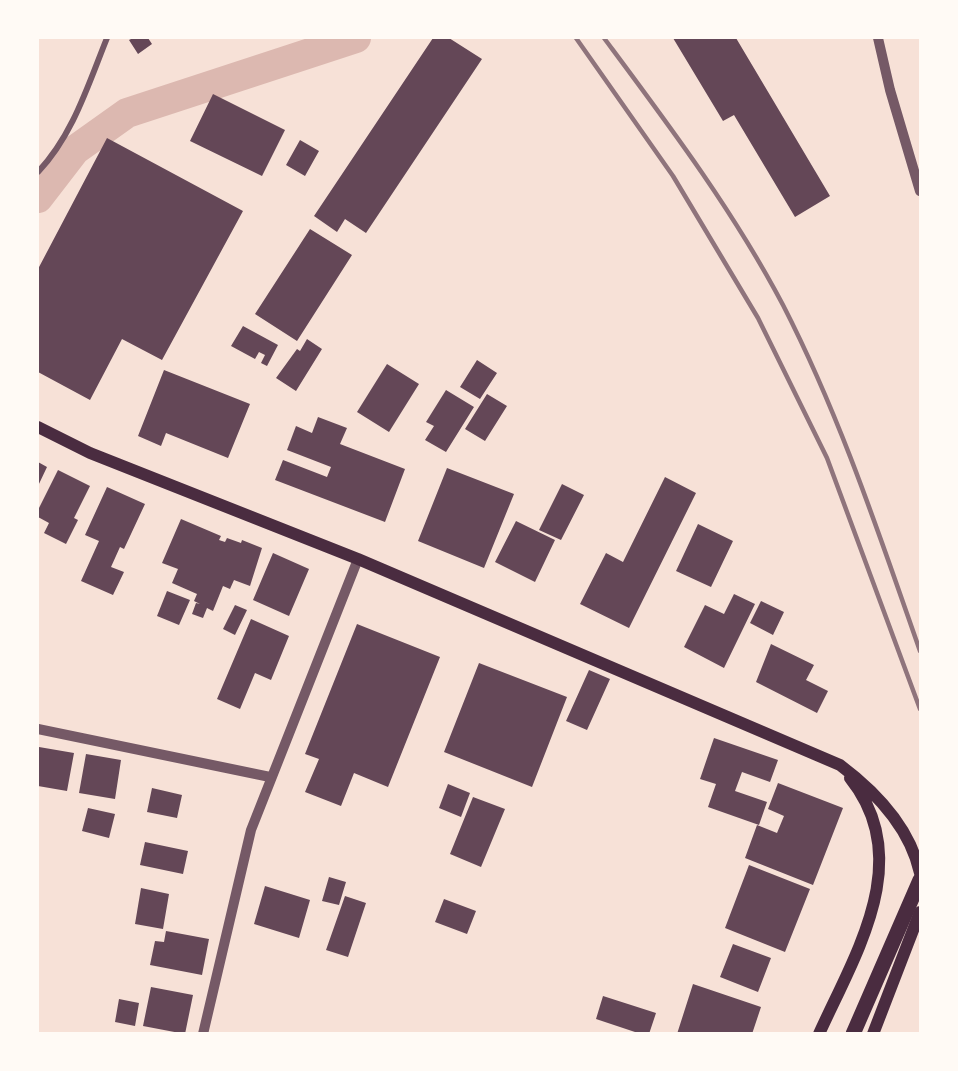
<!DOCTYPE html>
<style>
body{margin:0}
#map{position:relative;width:958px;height:1071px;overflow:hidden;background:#f7e1d7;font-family:"DM Sans",sans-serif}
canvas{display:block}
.frame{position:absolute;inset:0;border:39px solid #fffaf5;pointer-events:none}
</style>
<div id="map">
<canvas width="958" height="1071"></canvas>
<div class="frame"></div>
</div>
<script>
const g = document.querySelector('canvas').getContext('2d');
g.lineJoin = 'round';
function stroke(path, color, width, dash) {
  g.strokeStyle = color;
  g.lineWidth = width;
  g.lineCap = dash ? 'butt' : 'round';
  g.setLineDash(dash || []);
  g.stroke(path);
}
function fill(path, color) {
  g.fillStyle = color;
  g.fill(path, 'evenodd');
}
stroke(new Path2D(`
 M38 198 75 150 127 113 356 38`), '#dcb8b0', 30);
fill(new Path2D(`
 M133 38H148L152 44 138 54 129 40Z
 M433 38H449L482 59 366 233 345 219 337 232 314 216Z
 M673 38H736L830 196 795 217 734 115 723 121Z
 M213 94 285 130 262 176 190 141Z
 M107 138 243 211 162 360 122 339 90 400 38 372V269Z
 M300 140 319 151 305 176 286 165Z
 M310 229 352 255 297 341 255 314Z
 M243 326 278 345 267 366 261 363 265 355 259 352 255 359 231 346Z
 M307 339 322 349 296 391 276 378 297 349 300 351Z
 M477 360 497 373 480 399 460 387Z
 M387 364 419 384 389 432 357 412Z
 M164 370 250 404 228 458 166 433 161 446 138 436Z
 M446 390 474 407 446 452 425 440 434 426 426 422Z
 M487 394 507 406 485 441 465 429Z
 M318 417 347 428 340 444 405 469 385 522 275 480 283 460 327 477 331 467 287 450 296 426 312 433Z
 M38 462 47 467 38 486Z
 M447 468 514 494 484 568 418 541Z
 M58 470 90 486 74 518 78 520 66 544 44 533 49 523 38 517V510Z
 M665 477 696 493 629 628 580 604 606 553 623 562Z
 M562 484 584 495 561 540 539 530Z
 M107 487 145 504 124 549 120 547 111 567 124 572 113 595 81 581 99 541 85 535Z
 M181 519 221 536 219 540 225 542 227 538 241 543 242 540 262 548 250 586 234 580 230 589 223 586 213 611 207 608 203 618 192 614 196 603 200 604 194 601 197 594 172 583 178 569 162 563Z
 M516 521 555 540 535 582 495 562Z
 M698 524 733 541 711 587 676 571Z
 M273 553 309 569 289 616 253 600Z
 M167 591 190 600 179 625 157 616Z
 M734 594 755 604 724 668 684 647 705 605 724 614Z
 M761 601 784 612 773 635 750 623Z
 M235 605 247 610 235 635 223 629Z
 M251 619 289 636 271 680 255 673 240 709 217 699Z
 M357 624 440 657 388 787 354 773 341 806 305 792 319 759 305 754Z
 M771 644 814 665 806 680 828 691 817 713 756 682Z
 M479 663 567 697 532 787 444 752Z
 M589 670 610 679 587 730 566 721Z
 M714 738 778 760 770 782 742 772 735 791 767 802 759 825 708 807 716 784 700 779Z
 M39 747 74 753 67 791 38 786Z
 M86 754 121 760 115 799 79 793Z
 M778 783 843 808 813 885 745 858 757 825 777 833 784 816 768 809Z
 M448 784 470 793 461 817 439 808Z
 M152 788 182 795 177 818 147 812Z
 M473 797 505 809 481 867 450 854Z
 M88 808 115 814 109 838 82 831Z
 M145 842 188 851 183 874 140 865Z
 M749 865 810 889 785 952 725 928Z
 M329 877 346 882 339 905 322 901Z
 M265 886 310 900 299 938 254 924Z
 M141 888 169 894 163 929 135 924Z
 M345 896 366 903 348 957 326 950Z
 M444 899 476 911 467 934 435 922Z
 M166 931 209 939 202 975 150 965 155 941 164 942Z
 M733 944 771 958 758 992 720 977Z
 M693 984 761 1007 752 1034H677Z
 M151 987 193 995 185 1034 143 1026Z
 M603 996 656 1013 649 1034H641L596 1019Z
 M119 999 139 1003 135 1026 115 1022Z`), '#644757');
stroke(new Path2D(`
 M38 172C73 135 88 85 107 38`), '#755966', 6);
stroke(new Path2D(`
 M878 38 890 90 920 191
 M38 729 270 777
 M203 1034 251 830 358 559`), '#755966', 10);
stroke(new Path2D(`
 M38 427 90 453 358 559 840 765C876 792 910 828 920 873
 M819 1034C855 954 916 860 850 778
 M873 1034 920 912`), '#4a2c40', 12);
stroke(new Path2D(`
 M853 1034 920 880`), '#4a2c40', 15);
stroke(new Path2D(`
 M576 38 673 176 758 318 827 458 920 709
 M604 38C668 124 733 210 783 305 840 416 879 534 920 651`), '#8f747c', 4.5);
</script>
